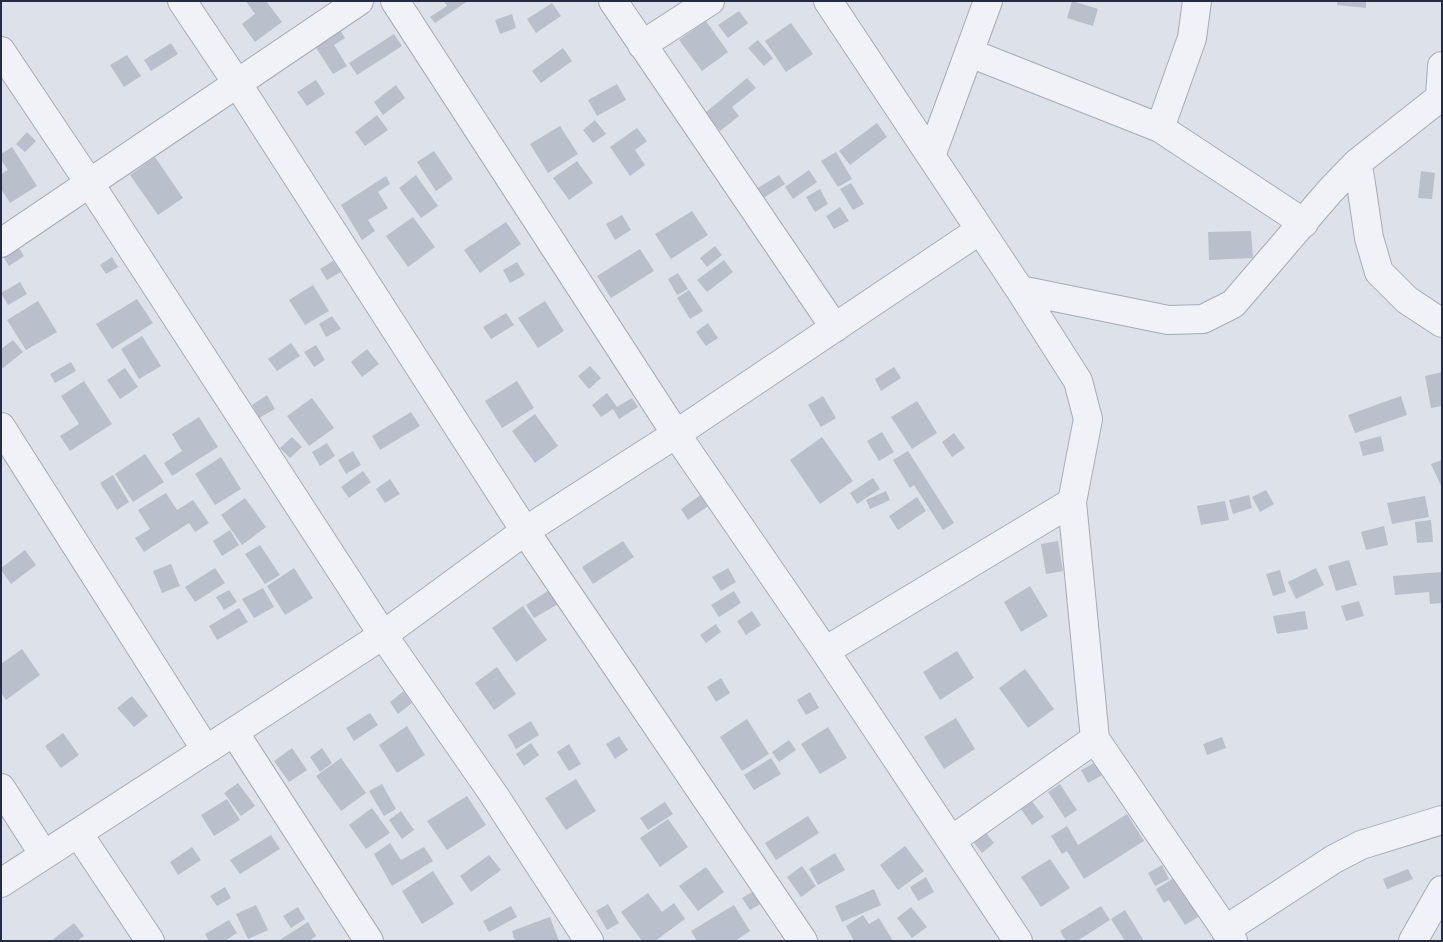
<!DOCTYPE html>
<style>
body{margin:0}
#map{position:relative;width:1443px;height:942px;overflow:hidden;background:#dde1e9;font-family:Cabin,sans-serif}
canvas{display:block}
.frame{position:absolute;inset:0;border:2px solid #252c41;pointer-events:none}
</style>
<div id="map">
<canvas width="1443" height="942"></canvas>
<div class="frame"></div>
</div>
<script>
const g = document.querySelector('canvas').getContext('2d');
g.lineJoin = 'round';
function fill(path, color) {
  g.fillStyle = color;
  g.fill(path, 'evenodd');
}
function stroke(path, color, width, dash) {
  g.strokeStyle = color;
  g.lineWidth = width;
  g.lineCap = dash ? 'butt' : 'round';
  g.setLineDash(dash || []);
  g.stroke(path);
}
fill(new Path2D(`
 M246 1H266L282 22 255 42 242 24 255 14Z
 M444 1H468L435 23 430 17 447 6Z
 M1072 1 1098 9 1093 26 1067 18Z
 M1337 1H1366V8L1337 5Z
 M552 3 561 16 536 33 527 19Z
 M739 11 748 23 728 38 718 25Z
 M512 14 516 28 500 34 495 20Z
 M334 21 345 38 334 45 347 66 333 74 309 37Z
 M706 21 728 52 702 71 679 40Z
 M791 23 813 54 786 72 765 41Z
 M394 34 402 46 357 75 349 63Z
 M758 40 773 58 764 66 748 48Z
 M171 43 178 54 151 71 144 60Z
 M563 48 572 61 541 83 532 71Z
 M127 55 141 76 124 87 110 65Z
 M747 78 756 88 732 107 739 116 720 131 705 113Z
 M316 80 325 94 307 106 297 92Z
 M617 84 626 100 597 116 588 100Z
 M396 85 405 98 383 115 374 102Z
 M377 115 388 130 365 146 355 132Z
 M595 120 606 134 593 143 583 130Z
 M877 123 887 137 850 165 839 151Z
 M560 126 578 154 548 173 530 144Z
 M637 128 647 141 635 150 645 165 630 176 610 147Z
 M27 132 36 141 25 152 16 144Z
 M12 147 37 186 10 203 1 189V174L8 170 1 160V154Z
 M434 151 453 179 436 191 417 162Z
 M836 152 852 179 838 187 821 161Z
 M155 157 183 198 158 215 130 175Z
 M577 161 593 183 569 200 553 178Z
 M809 170 817 182 793 199 785 187Z
 M1421 171 1435 173 1432 199 1418 198Z
 M416 175 438 206 421 218 399 188Z
 M779 175 785 184 762 199 756 189Z
 M386 176 390 184 378 192 388 208 368 220 375 231 362 240 341 205Z
 M851 183 864 204 853 210 840 189Z
 M820 189 828 204 815 212 806 197Z
 M840 207 849 221 834 229 826 216Z
 M692 211 708 235 671 259 655 234Z
 M622 215 631 230 615 240 606 224Z
 M413 217 435 247 408 267 386 236Z
 M506 222 521 244 480 273 464 250Z
 M1251 231 1253 258 1209 260 1208 232Z
 M17 245 24 256 9 266 2 255Z
 M715 246 722 255 707 267 700 258Z
 M640 249 654 271 611 298 597 276Z
 M112 257 118 267 106 274 100 265Z
 M724 260 733 272 707 292 697 280Z
 M333 261 341 272 327 280 320 269Z
 M517 262 525 275 510 283 503 270Z
 M678 273 688 289 677 295 668 279Z
 M20 282 27 294 8 305 1 293Z
 M313 285 329 311 305 325 289 300Z
 M689 290 703 311 690 319 677 298Z
 M137 299 153 323 112 349 96 324Z
 M38 301 57 332 26 350 7 320Z
 M545 301 564 331 538 348 518 318Z
 M506 313 514 325 491 339 483 327Z
 M332 316 341 329 326 337 319 324Z
 M708 323 718 338 706 346 696 332Z
 M142 336 161 366 139 379 121 349Z
 M13 340 23 352 3 368 1 366V349Z
 M291 343 300 356 277 371 268 359Z
 M316 345 325 360 314 367 304 352Z
 M367 349 379 364 362 377 351 362Z
 M71 362 76 371 55 383 50 374Z
 M590 366 601 378 589 389 578 376Z
 M894 367 901 378 881 391 875 379Z
 M125 368 138 387 120 399 107 380Z
 M1442 372V406L1431 408 1425 376Z
 M84 381 112 424 70 451 60 436 79 424 61 396Z
 M517 381 534 408 502 428 485 401Z
 M607 393 617 407 632 398 638 407 619 419 613 409 601 417 592 405Z
 M267 395 275 409 259 418 252 405Z
 M823 396 836 418 821 427 808 405Z
 M1401 396 1407 415 1355 433 1348 415Z
 M312 398 334 428 309 446 287 416Z
 M917 401 937 433 912 449 891 417Z
 M411 412 420 426 380 450 372 436Z
 M535 414 558 446 535 463 512 431Z
 M199 417 218 447 172 476 164 463 182 451 172 434Z
 M882 432 894 452 879 461 867 441Z
 M954 433 965 448 952 457 942 442Z
 M1381 436 1384 451 1363 456 1359 442Z
 M292 437 302 447 290 458 280 448Z
 M822 437 853 481 820 504 790 460Z
 M327 443 335 456 320 466 312 452Z
 M353 451 361 465 346 474 338 460Z
 M908 451 954 523 943 530 914 485 910 488 893 460Z
 M145 454 164 482 133 502 115 474Z
 M221 457 241 489 215 505 195 474Z
 M1442 460V488L1431 464Z
 M363 471 371 482 349 498 341 487Z
 M113 475 129 502 117 510 100 483Z
 M873 478 880 489 857 504 850 493Z
 M390 479 400 494 385 503 376 489Z
 M1266 490 1274 504 1260 512 1252 497Z
 M886 491 890 500 870 509 866 500Z
 M166 493 177 510 193 500 209 523 195 532 189 523 144 552 135 538 150 529 138 510Z
 M703 493 711 504 688 520 681 509Z
 M1249 495 1252 508 1233 514 1229 500Z
 M1425 496 1429 517 1392 524 1387 503Z
 M917 497 926 511 898 530 889 516Z
 M245 498 266 527 242 545 221 515Z
 M1225 501 1229 520 1201 525 1197 506Z
 M1431 520 1433 542 1417 543 1415 522Z
 M1384 526 1388 545 1366 550 1361 532Z
 M230 530 239 545 222 556 213 541Z
 M623 541 634 557 593 584 582 567Z
 M1058 541 1063 571 1046 574 1041 544Z
 M260 545 280 575 265 584 245 554Z
 M25 550 36 565 11 584 1 570V568Z
 M1349 560 1357 585 1336 591 1328 566Z
 M171 564 180 586 162 593 153 571Z
 M215 568 225 583 195 602 185 587Z
 M294 568 313 598 285 615 267 586Z
 M728 568 736 582 721 591 712 577Z
 M1316 568 1324 585 1296 599 1288 582Z
 M1280 570 1286 592 1273 596 1266 574Z
 M1442 572V603L1430 604 1429 592 1395 595 1393 576Z
 M1030 586 1048 616 1021 632 1004 602Z
 M263 588 274 607 254 618 242 599Z
 M551 589 560 603 534 618 526 605Z
 M229 590 237 602 224 610 216 597Z
 M734 591 741 603 719 617 711 605Z
 M1359 601 1364 616 1346 621 1341 606Z
 M523 606 547 640 516 662 492 628Z
 M239 608 248 622 217 640 209 626Z
 M752 611 761 625 746 635 737 621Z
 M1305 611 1308 629 1277 634 1273 616Z
 M716 624 721 632 706 643 700 635Z
 M22 649 40 675 6 700 1 693V664Z
 M957 651 974 678 940 700 923 672Z
 M497 667 516 694 494 710 475 683Z
 M1025 669 1054 709 1028 728 999 688Z
 M721 678 730 693 716 702 707 687Z
 M404 691 412 703 398 714 390 702Z
 M810 692 819 708 806 715 797 700Z
 M132 696 148 716 134 727 117 708Z
 M370 713 378 725 354 741 346 728Z
 M956 718 975 749 944 769 924 737Z
 M747 719 769 754 742 771 720 737Z
 M531 721 539 735 516 749 508 735Z
 M407 726 425 755 397 773 379 745Z
 M828 727 847 758 820 774 801 744Z
 M63 733 79 755 61 768 45 746Z
 M619 736 628 750 615 759 606 744Z
 M1222 737 1226 748 1207 755 1203 744Z
 M789 740 796 750 779 762 772 752Z
 M531 743 539 755 524 766 516 754Z
 M569 744 581 764 569 771 557 752Z
 M292 748 307 770 289 782 274 761Z
 M322 748 332 763 320 772 310 757Z
 M341 758 366 793 341 811 316 776Z
 M771 758 781 774 754 790 744 775Z
 M1096 762 1104 774 1088 783 1081 770Z
 M576 779 596 811 566 830 545 798Z
 M238 783 255 806 241 816 224 793Z
 M382 784 396 809 384 816 369 791Z
 M1060 784 1077 810 1065 818 1048 792Z
 M467 796 486 825 447 850 427 821Z
 M227 799 240 820 214 836 201 815Z
 M1031 800 1044 817 1032 825 1021 809Z
 M665 802 673 814 648 830 640 818Z
 M372 808 390 833 366 849 349 825Z
 M401 811 414 830 402 839 389 820Z
 M1127 814 1144 841 1084 879 1067 851 1062 854 1051 836 1067 826 1078 845Z
 M808 816 819 833 776 860 765 843Z
 M668 819 688 847 660 867 640 838Z
 M983 829 994 843 982 853 971 839Z
 M271 835 280 849 240 874 230 860Z
 M390 843 401 860 424 847 433 861 392 886 374 854Z
 M905 846 924 871 898 890 880 865Z
 M192 847 201 860 178 875 170 862Z
 M835 853 845 870 818 885 809 869Z
 M489 855 501 870 471 892 460 876Z
 M1050 859 1070 888 1041 907 1021 877Z
 M1162 865 1169 879 1155 886 1148 873Z
 M802 866 816 886 801 897 787 877Z
 M706 867 724 892 698 911 679 886Z
 M1408 869 1413 879 1387 889 1383 879Z
 M433 871 454 904 422 924 402 891Z
 M1179 875 1203 914 1185 925 1169 900 1164 903 1156 889Z
 M926 877 934 892 918 901 910 887Z
 M225 887 231 898 217 906 210 896Z
 M757 889 764 902 750 910 742 898Z
 M874 889 881 905 842 922 835 906Z
 M648 893 662 912 674 903 685 919 655 941H642L621 912Z
 M608 904 619 923 607 930 596 911Z
 M256 905 268 930 248 939 236 914Z
 M734 905 750 931 735 941H697L691 931Z
 M511 906 517 917 489 932 483 921Z
 M1101 906 1110 920 1077 941H1066L1060 931Z
 M298 907 305 919 291 928 283 916Z
 M911 907 927 927 912 938 897 918Z
 M1125 910 1144 941H1125L1111 919Z
 M863 915 869 924 879 918 893 941H854L846 926Z
 M550 917 559 941H515L512 931Z
 M229 920 237 933 225 941H209L205 934Z
 M308 922 316 936 309 941H278Z
 M74 923 84 936 77 941H51Z`), '#babfcc');
const minor = new Path2D(`
 M182 1 237 83 525 531 803 941
 M395 1 676 434 825 651 1018 941
 M613 1 835 328
 M828 1 1020 290 1078 381 1088 419 1072 502 1095 739
 M642 45 710 1
 M1 51 90 184 383 635 494 795 589 941
 M970 53 1160 128 1304 223
 M1440 97 1442 66
 M1160 128 1192 38 1197 1
 M931 156 988 1
 M1357 163 1360 177 1369 238 1379 272 1407 300 1442 323
 M1 243 359 1
 M1020 290 1168 320 1203 319 1233 304 1330 191 1357 163 1442 96
 M1 427 206 750
 M825 651 1072 502
 M234 732 369 941
 M1 788 44 855
 M78 833 150 941
 M952 840 1095 739 1233 941
 M1 883 383 635 525 531 676 434 980 230
 M1225 930 1334 859 1361 845 1442 820
 M1413 941 1442 890`);
stroke(minor, '#a6abb7', 30);
stroke(minor, '#f1f2f7', 28);
</script>
